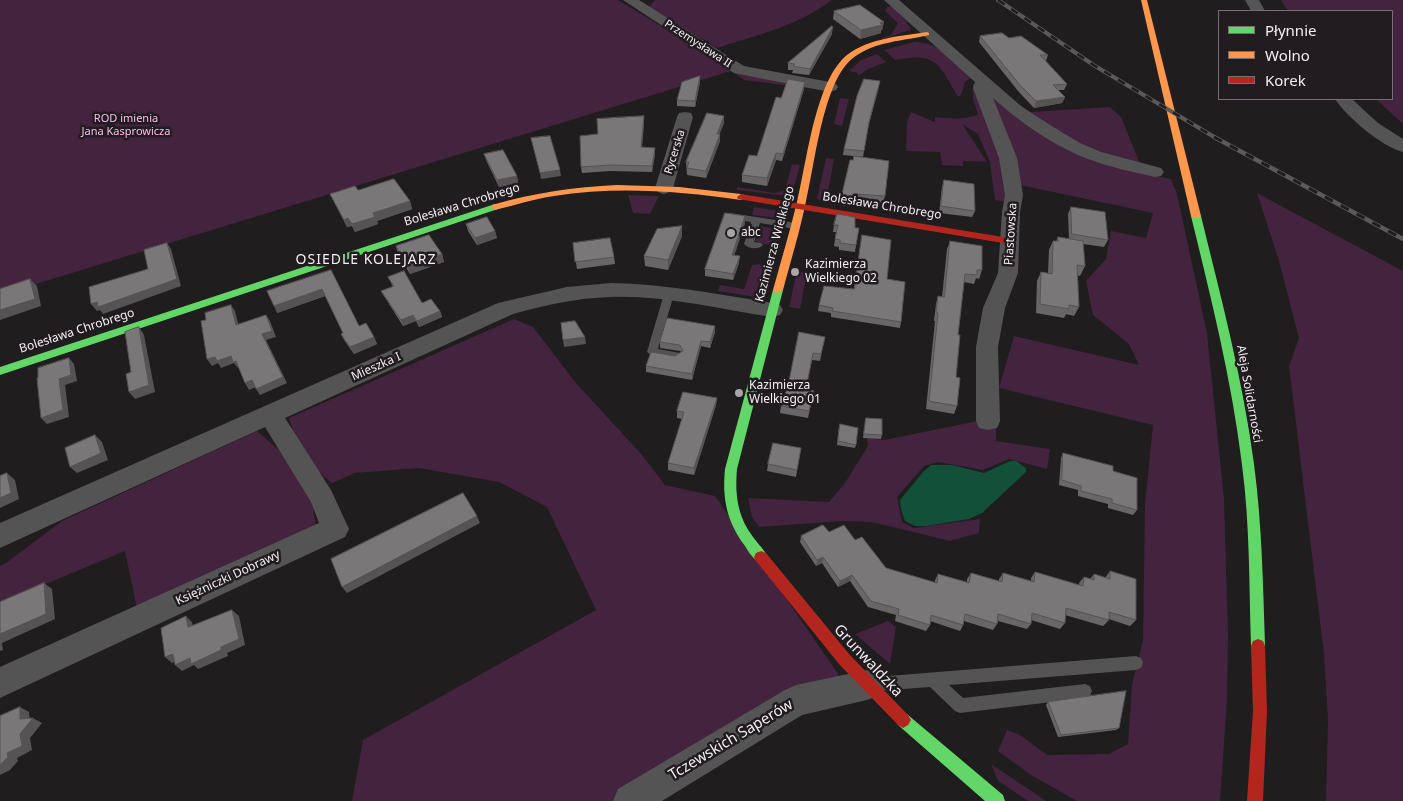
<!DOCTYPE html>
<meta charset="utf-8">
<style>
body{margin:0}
#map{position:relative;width:1403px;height:801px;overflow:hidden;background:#1f1d1e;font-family:"Noto Sans",sans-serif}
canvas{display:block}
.legend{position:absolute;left:1218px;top:10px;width:175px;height:90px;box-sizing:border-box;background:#201c1f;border:1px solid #747073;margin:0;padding:6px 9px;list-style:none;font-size:15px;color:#f2eef1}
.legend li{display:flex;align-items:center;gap:10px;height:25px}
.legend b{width:25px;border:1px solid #747073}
</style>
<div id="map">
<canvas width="1403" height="801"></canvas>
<ul class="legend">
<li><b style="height:6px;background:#63d668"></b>Płynnie</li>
<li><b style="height:6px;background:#ff974d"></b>Wolno</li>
<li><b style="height:6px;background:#b3261e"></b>Korek</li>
</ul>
</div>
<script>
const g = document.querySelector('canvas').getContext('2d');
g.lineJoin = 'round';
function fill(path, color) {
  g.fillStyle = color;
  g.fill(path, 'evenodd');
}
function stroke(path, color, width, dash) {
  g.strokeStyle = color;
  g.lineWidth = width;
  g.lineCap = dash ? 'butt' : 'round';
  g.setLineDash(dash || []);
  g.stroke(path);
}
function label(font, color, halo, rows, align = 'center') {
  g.font = font + ' "Noto Sans",sans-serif';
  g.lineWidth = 5;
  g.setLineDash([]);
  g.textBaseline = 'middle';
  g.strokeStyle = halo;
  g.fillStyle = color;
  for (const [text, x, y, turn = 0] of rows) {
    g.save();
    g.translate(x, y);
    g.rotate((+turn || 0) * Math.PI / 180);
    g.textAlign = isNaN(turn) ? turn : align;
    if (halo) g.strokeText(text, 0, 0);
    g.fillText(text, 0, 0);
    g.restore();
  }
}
fill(new Path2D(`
 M0 0H618L732 69 814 87V89L744 80 731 71 0 295Z
 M655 0H832C797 26 758 35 717 48L649 7Z
 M1281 0H1403V124L1376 99H1392V11H1288Z
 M892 6 908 22 906 23 911 28 910 30 883 39 882 38 891 35 898 23 885 11 887 7Z
 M914 42C938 40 955 63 971 78L965 82 961 95 958 97C938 63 937 52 895 60L884 50Z
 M877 54 886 62 868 69 858 76V73L849 71 861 60Z
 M977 83 1003 160 1007 202 995 200 990 162 978 134 962 124 987 162 963 161V166L942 165 940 152 906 151 907 122 911 112 935 122V117C950 118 965 121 978 114L973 99V84Z
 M986 85 1019 117 1156 176 1171 179 1177 194 1207 333 1224 499 1228 635 1227 699 1220 801H1077L1031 775 998 751 1007 730 1020 735 1047 755 1109 754 1128 744 1132 685 1143 641 1145 504 1153 425 999 388 1014 336 1139 365 1129 344 1093 315 1086 281 1106 259 1111 231 1146 238 1153 213 1015 184Z
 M840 98 849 99 842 126 834 124Z
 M1110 107 1121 117 1141 166C1097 155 1067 140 1031 112Z
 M826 158 834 159 827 197 836 205 817 199Z
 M792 164 800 165 792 194 788 196 737 190V187L775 193 785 190Z
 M1257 193 1403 271V801H1326L1328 720 1324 654 1289 366 1299 338 1279 261Z
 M628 195 659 196 650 214 633 213Z
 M754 207 780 211 785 215V219L752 215Z
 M760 226 782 230 776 247 755 241Z
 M759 264 771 267 764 294 756 297 718 291 720 285 744 289 752 265Z
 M797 271 807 273 800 309 789 307Z
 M514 319 533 327 576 383 642 455 665 485 715 496 839 675 624 801H352L363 740 596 610 547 507 499 482 419 468 355 473 332 483 302 458 289 418Z
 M978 421 996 424V441L1050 449 1047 469 1009 459 983 470 938 462 924 466 897 497 902 522 914 528 980 519 979 533 950 541 872 522 841 521 759 527 752 517 748 498 829 502 845 483 868 446 867 438 884 440Z
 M257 431 280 451 312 502 316 527 137 609 125 551 0 603V566L6 563 62 521Z
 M888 621 896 627 890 664 855 634Z
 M991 764 1046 801H1028L998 781Z`), '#43233d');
fill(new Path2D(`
 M1010 461H1016L1026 468V472L982 513 969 519 926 526H915L905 521 901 509 900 500 923 472 931 465H952L984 473Z`), '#12503a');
fill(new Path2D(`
 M730 213 795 223 800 226 795 229 760 223 754 242 761 243 763 245C759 250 748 249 744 244L751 222 727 218V214Z
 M669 291 674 294 658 349 680 353 681 356 676 360 652 356 647 352 664 294Z
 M1136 656 1141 658 1143 663 1141 668 1136 670 949 685 963 698 1085 684 1090 686 1092 691 1090 696 1085 698 960 713 955 711 930 687 876 691 871 689 869 684 871 679 876 677Z`), '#555455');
fill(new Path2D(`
 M623 0H639L744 66 830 82 836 84 838 87 836 90 830 92 734 73Z
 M884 0H899L1021 106 1050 125 1080 143 1101 152 1161 168 1164 172 1161 176 1155 177C1134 172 1112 168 1091 160 1055 147 1021 123 993 98L1017 158 1023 195 1020 212 1018 273 1005 308 998 347 1000 421 997 428 988 430 979 428 976 421V347L983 308 998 273 1002 212 1005 195 999 158 973 88 975 82Z
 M1245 0H1259L1265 11H1251Z
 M1335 99H1352L1378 123 1403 139V152C1382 147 1347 117 1335 99Z
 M685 112 691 113 693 117 673 188 670 192 664 194 658 192 655 188 677 117 679 113Z
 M611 283C665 284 718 294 772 303L780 305 783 310 780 315 772 317C719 309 664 295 610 297 577 298 545 305 513 314L285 418 331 490 349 529 345 537 0 698V667L319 523 311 502 265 427 0 548V523L498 303 567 287Z
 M867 670 878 674 882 685 878 696 867 700 802 715 662 801H613L618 789 785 690 796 685Z`), '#555455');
fill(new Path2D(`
 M495 204 498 205V209L0 375V367Z
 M1196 213 1201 216C1221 298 1243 380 1254 464 1262 525 1263 585 1265 646L1263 651 1258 653 1253 651 1251 646C1249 585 1250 525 1242 465 1232 381 1211 298 1191 216Z
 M778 287 783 290 737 469C735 493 737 514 751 534 756 542 764 549 768 557L766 561 761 563C754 560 749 553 745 546 727 522 722 499 725 469L773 290Z
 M903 712 908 715 1003 795 1005 801H985L898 725 895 720 898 715Z`), '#63d668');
fill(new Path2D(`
 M1141 0H1147L1201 216 1199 218H1193L1191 216Z
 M927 32 929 33V35C904 41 875 41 853 58 823 81 815 164 806 201 800 231 791 260 783 290L778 293 774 292 773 290C781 261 790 231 797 202 807 162 815 81 847 55 869 38 901 36 927 32Z
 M617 185 679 187 741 194 745 197 741 200C679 191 616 186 554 196 534 199 515 205 495 210L491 207 492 205C533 193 574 187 617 185Z`), '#ff974d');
fill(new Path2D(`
 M741 194 1009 238 1014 241 1009 244 738 199 737 197Z
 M761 551 766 553 849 654 908 715 911 720 908 725 903 728 898 725 839 664 756 561 754 557 756 553Z
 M1258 639 1263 641 1265 646 1267 711 1263 801H1247L1253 711 1251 646 1253 641Z`), '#b3261e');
const railFar1 = new Path2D(`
 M998 0 1095 66 1216 138`);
const rail = new Path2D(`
 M1214 137 1403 239`);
stroke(railFar1, '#5b595a', 4);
stroke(rail, '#5b595a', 4.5);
stroke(railFar1, '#201c1f', 2.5, [8]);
stroke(rail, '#201c1f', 3, [9]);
fill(new Path2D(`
 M834 11 884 22 882 30H881V33L860 39 833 19Z
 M832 34 809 75 792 73 793 70H788V63Z
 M980 36 1009 38 1048 55 1046 61 1067 84 1064 90H1058L1065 97 1062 103 1034 108 1018 91 979 42Z
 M700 76V82L695 107 677 106V100Z
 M880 81 868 127 863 157 843 155 844 149Z
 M804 89 782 161 776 160 767 186 742 182V175L757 156 781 98Z
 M644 123 642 147 655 154 652 172 610 171 582 173 581 167 598 134Z
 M724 123 719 134H720V141L706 178 687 175 686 162Z
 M484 154 517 176 518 183 499 187 486 160Z
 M850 160 885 196 883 203 856 201 855 207 840 204Z
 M944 180 975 211 972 217 939 213 942 187Z
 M358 190 410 201 412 209 377 221 378 224 355 232 352 226 347 227 330 194Z
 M1071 207 1108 240 1104 247 1083 244 1085 266 1080 276 1077 275 1079 307 1074 316 1066 314 1064 318 1036 313 1037 281 1041 272 1048 273 1049 250 1053 241H1056L1058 237 1069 239 1068 214Z
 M745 223 734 256 739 263 733 280 705 276V269Z
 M466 224 495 231 497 238 477 245 468 231Z
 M834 225 859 228 855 252 839 250V247L834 246 836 232H833Z
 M682 236 668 270 645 266 644 256Z
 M950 241 982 270 979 279 976 278 974 284 964 282 958 335 956 377 957 406 954 414 926 409 935 321H934L936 304 938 296 942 297 947 249Z
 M573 243 614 257 615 264 577 269Z
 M396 246 442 254 444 262 410 274 398 254Z
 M331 270 359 326 374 337 377 344 354 354 344 340 341 334 343 333 325 296 277 313Z
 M388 277 422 303 440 311 442 317 419 327 416 321 403 326 384 296 381 291 393 287Z
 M887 279 901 322 900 328 831 317V313L818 311 819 305 853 289Z
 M715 332 710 348 701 346 692 380 646 372V366L675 356 681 352 680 351 660 348V342Z
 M825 337 820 361 812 360 806 389 814 391 808 418 780 413 781 406 788 386Z
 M717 398 716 405 694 475 668 470V463L682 419 677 418V411Z
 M866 418 882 435 881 439 863 438Z
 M839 428 856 445 855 448 837 445Z
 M801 448 796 477 767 471 768 464Z
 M1063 453 1113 471 1137 510 1133 515 1108 508V504L1078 496V490L1059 485 1061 458Z
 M829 532 855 540 886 568 935 583V580L938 574 967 582V579L971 573 999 581V579L1003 573 1031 581V578L1035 572 1079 585V583L1084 577 1090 579 1094 574 1105 578 1110 571 1136 620 1130 626 1109 619V620L1103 626 1065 615V623L1060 629 1031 620V624L1027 629 998 621 997 624 993 630 964 621 963 625 960 631 930 621V625L926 631 895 621 896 615 868 607 850 581 838 587 822 563 816 566 800 542 801 536Z
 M1048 702 1119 728 1116 730 1058 737 1046 705Z`), '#686667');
fill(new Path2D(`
 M884 22 882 30 881 31V33L860 39 861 30Z
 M833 27 832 34 809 75 810 69Z
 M700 76V82L695 107V101Z
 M880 81 879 87 868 128 869 122Z
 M805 82 804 89 782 161 783 154Z
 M1065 97 1062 103 1034 108 1036 101Z
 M644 116V123L641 153V147Z
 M724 116V123L717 141V134Z
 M720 134V141L706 178V171Z
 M655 148V154L652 172V166Z
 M776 153V160L767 186V178Z
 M560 170 561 176 541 179 540 173Z
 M517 176 518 183 499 187 497 180Z
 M410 201 412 209 377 221 378 224 355 232 352 224 373 213Z
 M745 216V223L732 262V255Z
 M348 218 352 226 347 227 344 220Z
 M682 226V236L668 270V260Z
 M495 231 497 238 477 245 475 238Z
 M167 243 171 249 181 286 103 314 100 310 97 311 91 304 177 279Z
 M442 254 444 262 410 274 408 267Z
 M740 256 739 263 733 280V274Z
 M30 279 37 286 41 306 0 320V310Z
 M322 289 325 296 277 313 274 306Z
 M231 305 235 311 240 331 236 325Z
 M440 311 442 317 419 327 417 321Z
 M266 315 270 321 276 337 266 340 287 383 260 395 256 389 262 334Z
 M413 315 416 321 403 326 401 320Z
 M715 326V332L710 348V342Z
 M139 327 144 335 155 392 135 399 129 392Z
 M374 337 377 344 354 354 350 347Z
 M585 337 586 344 564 347 563 340Z
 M701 341V346L692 380V374Z
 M231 356 240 367 238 368 234 363 221 368 218 363 212 366 207 359 215 357Z
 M69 358 74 364 77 381 65 385 69 417 47 424 41 418Z
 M252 380 256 387 249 390 245 383Z
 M717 398 716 405 694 475V468Z
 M95 435 102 442 108 460 77 473 70 467Z
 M7 473 15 480 19 499 0 508V498Z
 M477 516 480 523 347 593 342 587Z
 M823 557 822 563 816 566 817 560Z
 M852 575 850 581 838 587 840 581Z
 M44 583 52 589 55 619 2 643 3 650 0 651V634Z
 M232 610 239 616 245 645 227 653 228 656 198 669 194 665 182 671 175 665 190 658 221 647Z
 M186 616 192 622 194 633 188 627Z
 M173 654 180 659 172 663 165 657Z
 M20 707 29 712 30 722 33 718 42 723 30 738 32 750 17 758 18 761 10 770 0 775V765L7 753 20 719Z`), '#555354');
const building = new Path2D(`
 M860 5 884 22 880 23 882 25 861 30 834 11Z
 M832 26 833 27 810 69 793 66 795 64 788 63Z
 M1002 33 1009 38 1021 36 1048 55H1040L1067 84 1053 85 1065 97 1036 101 1020 85 980 36Z
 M700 76 695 101 677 100 682 82Z
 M788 79 805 82 783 154 776 153 767 178 742 175 749 155 757 156 776 97 781 98Z
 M864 79 880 81 869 122 864 151 844 149 857 96Z
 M707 113 724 116 717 134H720L713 153 706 171 687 168 689 162H686Z
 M644 116 641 147 655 148 652 166 610 165 581 167 580 136 598 134 597 119Z
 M550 136 560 170 540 173 531 138Z
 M503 150 517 176 497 180 484 154Z
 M854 156 889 161 885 196 856 194V200L841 198 850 160H853Z
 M394 179 410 201 373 213 375 217 352 224 348 218 344 220 330 194 355 186 358 190Z
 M944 180 974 184 975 211 941 206Z
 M1071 207 1105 212 1108 240 1072 234Z
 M725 213 745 216 732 255 740 256 733 274 705 269Z
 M837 214 855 217V228H859L856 245 840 243V240L835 239 838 225H834Z
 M487 217 495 231 475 238 466 224Z
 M682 226 668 260 644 256 657 229Z
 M429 235 442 254 408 267 396 246Z
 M862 235 891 240 887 279 905 282 901 322 832 311 833 308 819 305 824 286 854 289Z
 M1058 237 1083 241 1085 266 1077 265 1079 307 1069 305V309L1040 304 1041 272 1052 274 1053 241H1058Z
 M610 238 614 257 575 262 573 243Z
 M950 241 982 246V270H977V275L965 274 958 335H960L956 377 960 378 957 406 929 401 938 313 936 312 938 296 944 297Z
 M167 243 177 279 98 307 97 302 91 304 89 287 148 269 144 250Z
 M331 270 359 326 366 323 374 337 350 347 341 334 343 333 322 289 274 306 267 291Z
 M404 271 422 303 431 299 440 311 417 321 413 315 401 320 381 291 394 286 388 277Z
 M30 279 35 299 0 310V289Z
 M231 305 236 325 266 315 272 331 262 334 283 377 256 389 252 380 245 383 236 361 233 362 231 356 217 361 215 357 207 359 201 321 206 320 205 313Z
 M667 318 715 326 710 342 701 341 692 374 646 366 651 352 675 356 683 351 680 345 660 342Z
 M575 321 585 337 563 340 561 323Z
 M139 327 149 385 129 392 126 374 131 372 125 332Z
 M799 332 825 337 821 354 813 353 806 389 814 391 809 411 781 406 788 386Z
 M69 358 71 375 59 379 63 410 41 418 37 378H38V368Z
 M683 392 717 398 694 468 668 463 684 412 677 411Z
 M866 418 882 419V435L864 434Z
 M840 424 858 428 856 445 838 441Z
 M95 435 101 453 70 467 65 448Z
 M773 443 801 448 797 470 768 464Z
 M1063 453 1113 466V471L1137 478V510L1112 503V499L1081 491V486L1062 480Z
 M7 473 11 493 0 498V476Z
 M463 493 477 516 342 587 331 559Z
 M823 525 829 532 844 525 855 540 862 537 886 568 937 583 938 574 969 583 971 573 1002 582 1003 573 1034 582 1035 572 1083 586 1084 577 1094 580V574L1110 579V571L1136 579V620L1109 612V620L1066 608 1065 623 1032 613 1031 624 998 614 997 624 965 614 963 625 931 615 930 625 898 615 899 609 871 601 852 575 840 581 823 557 817 560 801 536Z
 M44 583 46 614 0 634V602Z
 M232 610 239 639 221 647V650L191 664 190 658 175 665 173 654 165 657 161 628 186 616 188 627Z
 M1126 691 1119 728 1061 735 1048 702Z
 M20 707V719L33 718 20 734 22 746 7 753 8 757 0 765V716Z`);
fill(building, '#797778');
stroke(building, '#555354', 1);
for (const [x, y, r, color] of [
 [731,233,5,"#a8a5a7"],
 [795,272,5,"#a8a5a7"],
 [739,393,5,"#a8a5a7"]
]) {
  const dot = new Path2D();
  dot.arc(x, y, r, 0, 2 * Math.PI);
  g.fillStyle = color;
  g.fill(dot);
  stroke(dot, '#201c1f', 2);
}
label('11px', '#f2eef1', '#201c1f', [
 ["Przemysława II",698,44,33],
 ["Rycerska",675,152,-73]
]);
label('11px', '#ffbcf0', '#201c1f', [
 ["ROD imienia",126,119],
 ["Jana Kasprowicza",126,132]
]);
label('12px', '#f2eef1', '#201c1f', [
 ["Bolesława Chrobrego",462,205,-17],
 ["Bolesława Chrobrego",882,206,9],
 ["Piastowska",1011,234,-86],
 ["Kazimierza Wielkiego",775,244,-75],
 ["Bolesława Chrobrego",77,331,-18],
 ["Mieszka I",376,367,-24],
 ["Aleja Solidarności",1249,394,80],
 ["Księżniczki Dobrawy",228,578,-25]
]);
label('12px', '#f2eef1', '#201c1f', [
 ["abc",741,233],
 ["Kazimierza",805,265],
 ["Wielkiego 02",805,279],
 ["Kazimierza",749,386],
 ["Wielkiego 01",749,400]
], 'left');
g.letterSpacing = '1px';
label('14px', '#f2eef1', '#201c1f', [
 ["OSIEDLE KOLEJARZ",366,260]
]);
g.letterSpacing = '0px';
label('15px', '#f2eef1', '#201c1f', [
 ["Grunwaldzka",868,661,47],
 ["Tczewskich Saperów",731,740,-31]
]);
</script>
